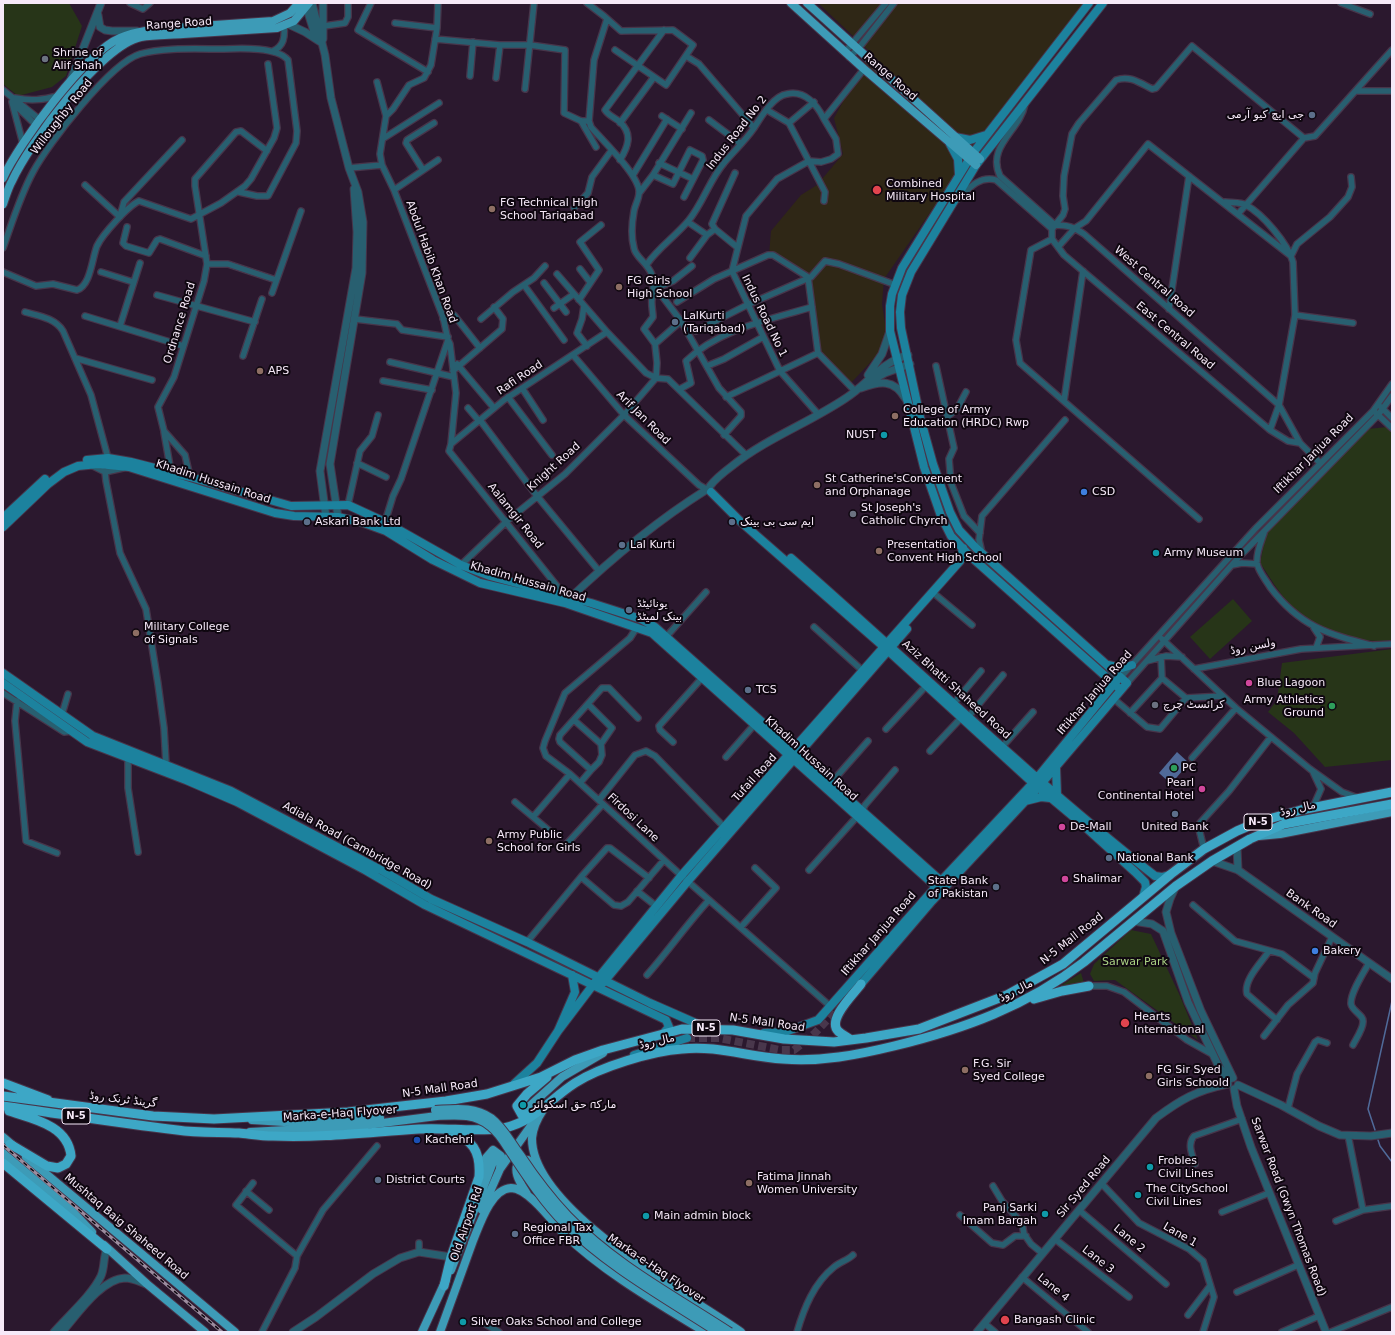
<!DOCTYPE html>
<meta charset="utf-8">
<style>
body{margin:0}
#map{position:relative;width:1395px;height:1335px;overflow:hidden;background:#2b182e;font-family:"DejaVu Sans",sans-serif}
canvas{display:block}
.frame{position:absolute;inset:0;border:4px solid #f6e9f8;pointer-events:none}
</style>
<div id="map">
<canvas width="1395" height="1335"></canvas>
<div class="frame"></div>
</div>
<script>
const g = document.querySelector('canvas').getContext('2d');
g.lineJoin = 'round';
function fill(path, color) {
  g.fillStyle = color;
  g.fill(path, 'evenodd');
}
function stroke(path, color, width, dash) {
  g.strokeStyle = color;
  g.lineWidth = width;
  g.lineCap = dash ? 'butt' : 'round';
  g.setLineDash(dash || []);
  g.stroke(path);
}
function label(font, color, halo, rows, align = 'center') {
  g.font = font + ' "DejaVu Sans",Cairo,sans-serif';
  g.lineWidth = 4;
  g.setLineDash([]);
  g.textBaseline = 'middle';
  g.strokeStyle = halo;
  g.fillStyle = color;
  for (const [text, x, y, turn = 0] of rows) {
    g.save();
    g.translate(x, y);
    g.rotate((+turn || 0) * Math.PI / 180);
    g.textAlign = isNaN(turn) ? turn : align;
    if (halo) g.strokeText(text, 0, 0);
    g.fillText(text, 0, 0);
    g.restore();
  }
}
fill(new Path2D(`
 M818 3H1089L1004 106 884 279 882 304 886 330 883 349 850 384 822 358 803 275 787 268 769 255 771 231 801 195 817 185 843 154 834 118 870 52Z`), '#2f2716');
fill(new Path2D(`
 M3 3H69L82 26 66 76 52 87 18 96 3 84Z
 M1387 427 1392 433V640C1357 645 1317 630 1291 605 1279 594 1270 577 1260 563L1266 534 1368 429Z
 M1233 599 1252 621 1210 659 1190 637Z
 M1392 649V760L1325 767 1294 733 1268 712 1277 700 1282 663Z
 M1131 930 1151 934 1180 996 1198 1040 1115 980 1094 981 1090 974 1094 964Z
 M1081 973 1084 983 1060 986Z`), '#273518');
fill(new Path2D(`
 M1177 752 1189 763 1171 784 1159 773Z`), '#506a99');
stroke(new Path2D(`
 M1375 1130 1368 1109 1392 1001
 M1378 1140 1380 1146 1392 1162`), '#506a99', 1.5);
stroke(new Path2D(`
 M687 1038H719L780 1050H794L815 1033 840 1006`), '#49374c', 8, [8, 4]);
const minor = new Path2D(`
 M130 3 143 9 150 3
 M371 3 358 30 428 72
 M587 3 604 16 621 31 673 30 693 45 666 85 615 50
 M1341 3 1370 14
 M395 23 437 28
 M324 26 345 23 348 17V3
 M435 39 500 45H530L565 50 564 113 581 121H589
 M273 51C284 46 285 37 284 26
 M845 52 886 3
 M686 56 699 64 754 128
 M849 57 858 49 894 3
 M470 76 473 42
 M496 78 500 45
 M377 82 386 116
 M525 89 534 3
 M3 90 39 119
 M1356 91H1392
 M15 98C31 101 42 100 58 96
 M12 102 23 144
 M13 103 36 125
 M1025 104C1020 131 986 146 1000 176L1055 225
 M767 110 789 123 825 192 824 201
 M662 116 682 129
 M709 120 741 144
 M581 121 596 147
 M620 123 654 77
 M789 123 814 102
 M384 138 439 103
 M620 160C628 147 633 134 620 122 615 118 609 116 605 110L664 30
 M659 163 693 179
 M349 168 382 165
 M423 170 406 143 407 140 434 123
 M633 175 667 119
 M653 175 673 184 690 150 702 156 703 160 684 197
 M85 185 120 217
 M394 190 438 160
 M640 192 653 175 691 113
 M958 199C969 188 980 175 996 180L1052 229
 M1225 202C1231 203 1241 202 1246 205 1263 214 1288 244 1293 262L1295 315 1279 405 1270 430
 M574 208 588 193 592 177 611 151
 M1238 214 1304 138
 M120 216 124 202 182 140
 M688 222 707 235 715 229 737 247
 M1055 225C1067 225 1074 227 1084 234L1279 405 1300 443 1320 463
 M127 227 123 243 126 246 149 253 157 240 160 239 206 256
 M715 229 712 224 735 173
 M1052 229 1063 215 1065 209 1063 196 1064 176 1072 134 1079 123 1116 80C1130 75 1140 83 1152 89L1156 88 1192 46 1304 138 1315 136 1392 50
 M1052 229V239L1064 255 1270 430 1288 441 1300 443
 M1052 239 1031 250 1016 340 1020 363 1199 519
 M1058 247 1075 228 1086 221 1148 144 1291 256
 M3 248C12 223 20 196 33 172 48 144 110 63 140 54 163 47 199 49 224 49 240 48 278 47 288 60L297 131 296 143 268 196H257L239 192
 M1291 256 1297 244 1330 217 1348 197 1352 187 1351 177
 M690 258 707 235
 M207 264H228L276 280
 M647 264C659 247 676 236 689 220 703 203 710 179 724 163 734 151 745 141 754 128 761 117 773 96 787 94 805 90 817 105 824 119
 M580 269 590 282
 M3 272 36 286 53 284 77 290C91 285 92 258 97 246 102 235 128 206 139 201L191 219 221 203 245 186 251 179 274 138 277 128 268 64
 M101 272 133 282
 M557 274 607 332
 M544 283 566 312
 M524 285 564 340
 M656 288 681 321 719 388 741 412V416L724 435
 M654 289 673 281 692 266
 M272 293 301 211
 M157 295 255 322
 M579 300 599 270 580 242 601 225
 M677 302 714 279 768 255H773L808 277 818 353 855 391
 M584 306 582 319 577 333 587 346
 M554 308 574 294
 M1169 309 1189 176
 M25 312C39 316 55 318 63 331L91 395 108 458
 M1295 315 1353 323
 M85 316 183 346
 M355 319 397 324 402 330 448 337
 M443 319 454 315 480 348
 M481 319 513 292 534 278 545 266
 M120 326 140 263
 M696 331 747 305 811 277 825 261 839 264 896 285
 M448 340 450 344 456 393 451 444
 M655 344 681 321
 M573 355 624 415 699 485 706 489
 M243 356 262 299
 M75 358 152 380
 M390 362 454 377
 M457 364 494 408
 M707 366 724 359 763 337
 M936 366 954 448 949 459 951 483 964 516 980 533
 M453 371 502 329 503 319 494 307
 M383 381 432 390
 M522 388 543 420
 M680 389 691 383 686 361C719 329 769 320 812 307
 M508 397 552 455
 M726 397 818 353
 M1064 401 1083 271
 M1381 407 1392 418
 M468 408 479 421
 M1376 413 1392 428
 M818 414 780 371 732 271 746 216 777 179 809 161 821 162 831 159 838 154 836 139 824 119 864 69
 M947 417 957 409 966 392
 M480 420 537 496 599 571
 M164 432 171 472
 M357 463 386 477
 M91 465 105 472
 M123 468 105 472 106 481 120 553 146 609 158 684 164 728 166 764
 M190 477 185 455 164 431 158 407 174 377 204 281 207 264 195 186V179L236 132 241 131 267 151
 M348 505 360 451 372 436 378 415
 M385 522 393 496 401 479 448 340 443 317 394 190 382 165 380 154 386 116 393 109 409 85 424 78 431 65 437 28 438 3
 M1264 533C1261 542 1256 553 1257 563 1258 571 1266 580 1270 587 1300 627 1328 634 1374 646
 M982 553 979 540 982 516 1065 420
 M461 565 507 521 565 474 624 415 656 378 657 363 655 344 644 329 653 317C653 312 651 304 652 299 653 290 655 284 652 275 648 263 635 257 634 248 631 237 632 222 634 211 635 205 639 199 639 193 641 177 603 141 591 127L589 121 594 60 607 19
 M1232 565 1242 563 1257 564
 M936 595 972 625
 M565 596 449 451 451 444 504 400 607 332 646 373 656 378 668 379 746 455
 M637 627 630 638 565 693 545 741 543 748 546 756 570 774 684 878 830 1006
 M814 627 863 671
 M1314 628 1320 637 1316 648
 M666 637 706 592
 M1162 639 1236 708 1310 769 1342 792 1358 798
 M1161 657 1162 678 1186 698 1223 696
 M1147 661 1166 656 1182 657
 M1194 669 1301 649 1392 644
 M1121 677 1256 528 1373 411 1392 384
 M1127 683 1238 558 1378 415 1392 396
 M3 693 64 732 72 731
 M1114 699 1147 727 1160 729 1186 698
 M17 701 15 721 26 841 57 853
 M954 703 981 671
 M588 704 612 728 601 744 602 755 599 762 591 770
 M1130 713 1162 678
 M62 714 68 694
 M969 716 1003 675
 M574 720 601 744
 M886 729 926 686
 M673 742 660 730 659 726 702 678
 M1002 747 1033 712
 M930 751 961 718
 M128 757V788L138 852
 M726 757 755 724
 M1192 758 1236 708
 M580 783 591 770 560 742 559 739 560 735 602 688H609L638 718
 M831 783 868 741
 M599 800 635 755 646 751 655 756 725 828
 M515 802 552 833
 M1313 807 1321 789 1313 772
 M533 817 570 774
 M562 849 603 804
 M1204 849 1199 829 1200 823 1229 791 1271 737
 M809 870 862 811 865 805 895 770
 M649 878 610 848H607L581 877 614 905 621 906 628 902 664 860
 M637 891 656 906
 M1193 905 1235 941 1282 954 1314 978
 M741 927 776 888 755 868
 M527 942 581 877
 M1269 951C1262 962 1243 980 1247 994L1277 1020
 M647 975C669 950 687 924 709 900
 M1089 986H1107L1124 992 1187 1040 1212 1054
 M1264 1036 1288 1005 1313 983 1315 973 1332 937
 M1353 1045C1356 1039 1363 1029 1363 1022 1364 1015 1352 1011 1351 1004 1350 993 1364 972 1369 963
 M1288 1108 1297 1074 1315 1042 1318 1040 1327 1043
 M1348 1135 1363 1210
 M1195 1164C1192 1154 1187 1144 1194 1136L1242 1119
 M253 1183 236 1205 297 1256
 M1102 1184 1139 1223 1189 1249 1203 1261 1214 1297 1203 1332
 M993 1186 1002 1201 1022 1223 1024 1234 1031 1244 1042 1253
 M246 1191 269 1210
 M1079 1210 1166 1284
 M1222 1212 1269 1193
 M960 1215 992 1243 1003 1245 1015 1236H1026
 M1336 1221 1363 1210 1392 1206
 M1055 1239 1129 1297
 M419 1252V1243
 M1022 1277 1088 1332
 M1237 1292 1298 1265
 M1188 1315 1210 1286
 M480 1321 499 1332
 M984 1323 995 1332
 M262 1332 295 1268 297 1256 323 1210 377 1146
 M797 1332C804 1308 814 1283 834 1267 840 1262 848 1260 853 1255
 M1282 1332 1319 1316
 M1331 1332 1392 1307`);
const tertiary = new Path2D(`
 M305 3 316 38
 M312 3 325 55 331 98 349 168 358 192 363 222 362 273 330 464 338 517
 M98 15 100 27 105 30 112 31H137
 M288 24 305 32 322 43
 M323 39V3
 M71 79 101 3
 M868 375 882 354 890 331
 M869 382 885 373 910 364
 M861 388C880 381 894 379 905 398
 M710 486C716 478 724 472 732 466 767 438 809 423 846 398 868 384 881 362 908 355
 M326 517 320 471 356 268 357 232 354 189
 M568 600C611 559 655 522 706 490
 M1237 847 1238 870
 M1212 861 1238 870 1392 979
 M1175 888 1170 899 1166 912 1171 933 1201 1011 1233 1078
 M1133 921 1152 924 1163 931 1188 1002 1219 1067 1229 1080
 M1238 1085 1281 1105 1319 1126 1340 1135 1371 1136 1392 1133
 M1234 1089 1237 1106 1251 1147 1326 1332
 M54 1332C68 1316 92 1295 101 1276 105 1267 103 1257 107 1249
 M62 1332C77 1315 101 1279 125 1278 133 1278 140 1282 146 1284
 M293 1332 316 1317 373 1274 400 1258 419 1252 451 1257
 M977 1332 1156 1118C1180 1100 1197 1090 1228 1084`);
const secondary = new Path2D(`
 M1089 3 973 153 902 268 892 294 890 306V331L924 467 941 516 951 536 969 555 1121 690
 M955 137 970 140 986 135
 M950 144 958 159 959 175
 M87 460 108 458 131 462 190 477 291 506 348 505 385 522 461 565 490 576 591 603 641 619 655 627 941 881
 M711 492 741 522 884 647 1033 783 1082 824 1135 872 1145 882 1146 887 1143 897
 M3 518 45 479
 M3 527 48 484 64 472 78 466 98 464 129 467 275 513 294 516 338 517 364 523 386 531 433 560 480 583 565 603 652 633 941 891
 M791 558C912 664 1028 776 1155 876L1162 877 1169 875
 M1108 665 1122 668 1132 665
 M3 673 93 736 231 791 383 871 431 899 527 942 650 1003 707 1028
 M3 683 87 742 186 780 237 802 365 870 425 905 666 1020 669 1027 662 1035
 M1056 767 1057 795
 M1025 801 1041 797 1050 798
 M603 983 688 881 907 629
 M861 984 932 901 1042 783 1127 683 976 548 959 530 950 512 933 464 920 417 901 328 900 312 902 295 911 272 976 165 1103 3
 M558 1031 599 977 681 876 960 561 963 548
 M764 1033 785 1032 818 1020 941 881 1033 783 1118 679
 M634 1055 687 1038
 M514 1084 537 1063 558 1031 575 992 572 975`);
const primary = new Path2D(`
 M791 3 864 69 976 165
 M807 3 980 159
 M3 178C19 143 85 53 120 38 141 29 164 29 186 27 215 25 244 23 273 21L290 13 299 3
 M3 204C6 196 8 188 12 181 29 144 101 45 141 37 154 35 169 35 183 34 214 32 245 30 277 28L294 21 309 3
 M1259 836 1280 834 1392 812
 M543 1110C537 1119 533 1127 532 1138 531 1209 688 1295 741 1332
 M523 1112 562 1077 603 1053
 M252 1120 284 1122 380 1118
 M250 1132 359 1126 437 1116
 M3 1137 16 1148
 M3 1153 72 1211 92 1232
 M26 1157 235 1332
 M480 1174 486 1158 493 1150 501 1156 500 1168
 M527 1194C521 1184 511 1171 520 1160H528L541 1172
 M482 1210 500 1169 535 1120
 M472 1243C479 1227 490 1189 511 1188 528 1188 552 1221 563 1233 605 1273 656 1302 705 1332
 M104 1245 147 1284 205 1332
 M451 1270 495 1157
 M422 1332 446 1280
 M440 1332 474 1238`);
const trunk = new Path2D(`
 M1034 999 1062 991 1089 986
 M851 1040C847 1037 841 1034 838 1031 827 1019 854 994 861 984
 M3 1083 48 1100
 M3 1096 153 1116 214 1119 348 1112 446 1101 487 1094 541 1077 575 1060 603 1050 682 1029 733 1030 784 1039 834 1042 866 1038 919 1029 1007 995 1063 964 1171 874 1204 849 1237 831 1258 822 1301 810 1392 792
 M3 1106C61 1114 119 1123 177 1130 197 1133 218 1132 239 1133 250 1134 261 1136 273 1136 322 1138 370 1132 419 1129 447 1127 477 1133 504 1128 535 1121 550 1099 575 1083 600 1067 652 1051 682 1049 716 1045 749 1057 783 1059 821 1062 857 1055 894 1046 964 1029 1027 1006 1084 962L1176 886 1212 861 1250 839 1284 824 1392 804
 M9 1111C33 1119 68 1125 71 1156L66 1164 58 1168 47 1166 10 1144
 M532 1114 522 1115 517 1106 527 1094 547 1077
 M3 1163 107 1249
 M444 1286 451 1257 479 1177C481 1150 472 1140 449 1130`);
stroke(minor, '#47354a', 8);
stroke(tertiary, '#47354a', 9);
stroke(secondary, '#47354a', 10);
stroke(primary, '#47354a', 10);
stroke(trunk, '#47354a', 11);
stroke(minor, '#285f70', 5.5);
stroke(tertiary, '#285f70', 7);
stroke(secondary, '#1c829e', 8);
stroke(primary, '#3d9bb7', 8);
stroke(trunk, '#3da7c6', 9);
const rail = new Path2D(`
 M3 1145 222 1332`);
stroke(rail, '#9c8c9e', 3);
stroke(rail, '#0f0710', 1.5, [4.5]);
const primaryBridge = new Path2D(`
 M435 1110C455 1109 474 1106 491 1118 504 1128 511 1143 521 1156 535 1177 550 1197 568 1216 614 1264 675 1296 730 1332
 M437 1116C456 1115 475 1113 491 1127 500 1134 505 1144 511 1153 527 1177 544 1203 564 1223 608 1267 665 1298 717 1332`);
stroke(primaryBridge, '#47354a', 10, []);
stroke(primaryBridge, '#3d9bb7', 8);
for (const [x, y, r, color] of [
 [45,59,4,"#6b7280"],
 [1312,115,4,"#5c6f8a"],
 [877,190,5,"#e0444e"],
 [492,209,4,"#8d6e63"],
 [619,287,4,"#8d6e63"],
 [675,322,4,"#5c6f8a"],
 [260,371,4,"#8d6e63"],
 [895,416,4,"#8d6e63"],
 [884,435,4,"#0f9aa8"],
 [817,485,4,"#8d6e63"],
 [1084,492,4,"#3f7fe0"],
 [853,514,4,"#6b7280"],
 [307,522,4,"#5c6f8a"],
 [732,522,4,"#5c6f8a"],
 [622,545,4,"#5c6f8a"],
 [879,551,4,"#8d6e63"],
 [1156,553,4,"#0f9aa8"],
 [629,610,4,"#5c6f8a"],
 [136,633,4,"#8d6e63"],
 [1249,683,4,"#d1479c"],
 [748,690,4,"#5c6f8a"],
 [1155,705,4,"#6b7280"],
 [1332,706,4,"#2e9e5b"],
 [1174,768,4,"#2e9e5b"],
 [1202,789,4,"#d1479c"],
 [1175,814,4,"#5c6f8a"],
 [1062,827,4,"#d1479c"],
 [489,841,4,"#8d6e63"],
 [1109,858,4,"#5c6f8a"],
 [1065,879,4,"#d1479c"],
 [996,887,4,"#5c6f8a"],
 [1315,951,4,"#3f7fe0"],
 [1125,1023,5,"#e0444e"],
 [965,1070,4,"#8d6e63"],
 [1149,1076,4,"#8d6e63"],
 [523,1105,4,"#0f9aa8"],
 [417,1140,4,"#1a4fb4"],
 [1150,1167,4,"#0f9aa8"],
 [378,1180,4,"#5c6f8a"],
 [749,1183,4,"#8d6e63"],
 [1138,1195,4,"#0f9aa8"],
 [1045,1214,4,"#0f9aa8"],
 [646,1216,4,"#0f9aa8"],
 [515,1234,4,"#5c6f8a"],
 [1005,1320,5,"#e0444e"],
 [463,1322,4,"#0f9aa8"]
]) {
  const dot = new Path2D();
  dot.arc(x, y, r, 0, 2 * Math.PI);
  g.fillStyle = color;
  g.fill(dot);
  stroke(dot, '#0f0710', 1.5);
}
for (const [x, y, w] of [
 [1258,822,28],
 [706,1028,28],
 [76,1116,28]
]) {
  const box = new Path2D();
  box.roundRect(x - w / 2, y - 8, w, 16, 3);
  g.fillStyle = '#0f0710';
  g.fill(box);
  stroke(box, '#f6e9f8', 1);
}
label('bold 10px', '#f6e9f8', null, [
 ["N-5",1258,822],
 ["N-5",706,1028],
 ["N-5",76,1116]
]);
label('11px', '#f6e9f8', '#0f0710', [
 ["Range Road",179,24,-4],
 ["Range Road",890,77,41],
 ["Willoughby Road",62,117,-52],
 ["Indus Road No 2",737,133,-52],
 ["Abdul Habib Khan Road",431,262,70],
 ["West Central Road",1154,282,41],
 ["Indus Road No 1",764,316,64],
 ["Ordnance Road",180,323,-73],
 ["East Central Road",1175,336,40],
 ["Rafi Road",520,378,-34],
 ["Arif Jan Road",643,418,45],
 ["Iftikhar Janjua Road",1314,454,-45],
 ["Knight Road",554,467,-42],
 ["Khadim Hussain Road",213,482,18],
 ["Aalamgir Road",515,516,51],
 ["Khadim Hussain Road",528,582,16],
 ["ولسن روڈ",1253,647,-11],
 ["Aziz Bhatti Shaheed Road",956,690,42],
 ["Iftikhar Janjua Road",1095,693,-49],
 ["Khadim Hussain Road",811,759,42],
 ["Tufail Road",755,778,-48],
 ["مال روڈ",1298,809,-13],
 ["Firdosi Lane",633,818,43],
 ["Adiala Road (Cambridge Road)",357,846,29],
 ["Bank Road",1311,909,35],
 ["Iftikhar Janjua Road",879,934,-49],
 ["N-5 Mall Road",1072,939,-38],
 ["مال روڈ",1016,991,-27],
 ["N-5 Mall Road",767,1023,8],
 ["مال روڈ",657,1042,-13],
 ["N-5 Mall Road",440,1089,-8],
 ["گرینڈ ٹرنک روڈ",123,1100,7],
 ["Marka-e-Haq Flyover",340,1114,-4],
 ["Sir Syed Road",1084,1187,-50],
 ["Sarwar Road (Gwyn Thomas Road)",1288,1207,69],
 ["Old Airport Rd",467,1224,-71],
 ["Mushtaq Baig Shaheed Road",126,1227,40],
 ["Lane 1",1180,1235,30],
 ["Lane 2",1129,1239,40],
 ["Lane 3",1098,1260,38],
 ["Marka-e-Haq Flyover",656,1269,34],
 ["Lane 4",1053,1288,39]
]);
label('11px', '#f6e9f8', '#0f0710', [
 ["Shrine of",53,53],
 ["Alif Shah",53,66],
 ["جی ایچ کیو آرمی",1304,115,"right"],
 ["Combined",886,184],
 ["Military Hospital",886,197],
 ["FG Technical High",500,203],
 ["School Tariqabad",500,216],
 ["FG Girls",627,281],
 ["High School",627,294],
 ["LalKurti",683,316],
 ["(Tariqabad)",683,329],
 ["APS",268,371],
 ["College of Army",903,410],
 ["Education (HRDC) Rwp",903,423],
 ["NUST",876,435,"right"],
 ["St Catherine'sConvenent",825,479],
 ["and Orphanage",825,492],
 ["CSD",1092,492],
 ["St Joseph's",861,508],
 ["Catholic Chyrch",861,521],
 ["Askari Bank Ltd",315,522],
 ["ایم سی بی بینک",740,522],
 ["Lal Kurti",630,545],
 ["Presentation",887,545],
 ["Convent High School",887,558],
 ["Army Museum",1164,553],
 ["یونائیٹڈ",637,604],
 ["بینک لمیٹڈ",637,617],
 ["Military College",144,627],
 ["of Signals",144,640],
 ["Blue Lagoon",1257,683],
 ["TCS",756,690],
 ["Army Athletics",1324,700,"right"],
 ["Ground",1324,713,"right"],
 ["کرائسٹ چرچ",1163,705],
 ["PC",1182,768],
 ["Pearl",1194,783,"right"],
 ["Continental Hotel",1194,796,"right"],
 ["De-Mall",1070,827],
 ["United Bank",1175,827,"center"],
 ["Army Public",497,835],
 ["School for Girls",497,848],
 ["National Bank",1117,858],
 ["Shalimar",1073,879],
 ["State Bank",988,881,"right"],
 ["of Pakistan",988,894,"right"],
 ["Bakery",1323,951],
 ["Hearts",1134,1017],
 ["International",1134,1030],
 ["F.G. Sir",973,1064],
 ["Syed College",973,1077],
 ["FG Sir Syed",1157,1070],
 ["Girls Schoold",1157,1083],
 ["مارکہ حق اسکوائر",531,1105],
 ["Kachehri",425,1140],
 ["Frobles",1158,1161],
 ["Civil Lines",1158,1174],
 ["Fatima Jinnah",757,1177],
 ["Women University",757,1190],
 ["District Courts",386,1180],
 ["The CitySchool",1146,1189],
 ["Civil Lines",1146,1202],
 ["Panj Sarki",1037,1208,"right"],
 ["Imam Bargah",1037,1221,"right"],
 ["Main admin block",654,1216],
 ["Regional Tax",523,1228],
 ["Office FBR",523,1241],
 ["Bangash Clinic",1014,1320],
 ["Silver Oaks School and College",471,1322]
], 'left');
label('11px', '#abd284', '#0f0710', [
 ["Sarwar Park",1135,962]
]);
</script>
